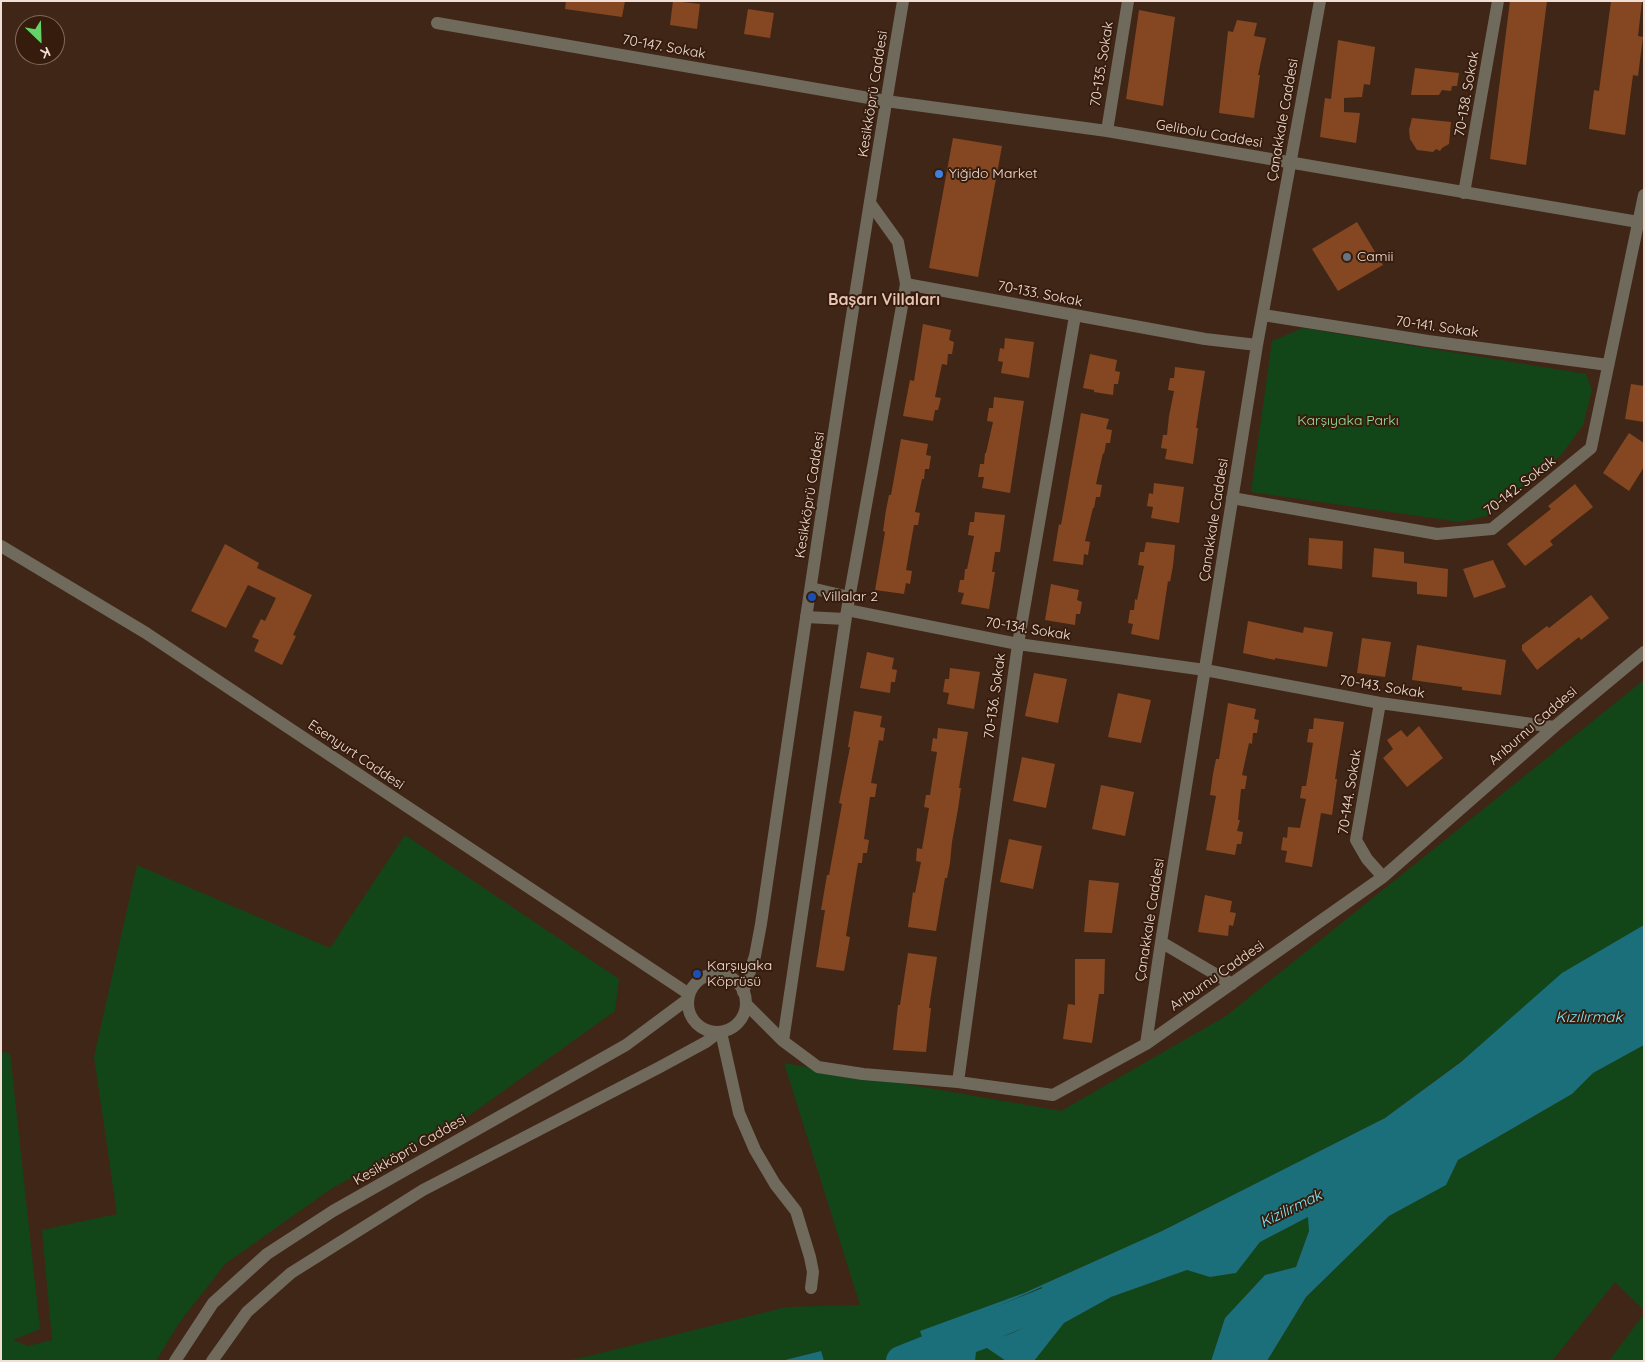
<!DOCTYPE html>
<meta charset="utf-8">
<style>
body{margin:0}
#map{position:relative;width:1645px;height:1362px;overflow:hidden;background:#402617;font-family:Quicksand,sans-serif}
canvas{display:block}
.frame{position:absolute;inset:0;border:2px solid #f1dfd6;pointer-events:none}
.north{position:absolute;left:15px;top:15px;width:50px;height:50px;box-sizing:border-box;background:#361c0d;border:1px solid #816a5d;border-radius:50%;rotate:156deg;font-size:14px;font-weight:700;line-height:20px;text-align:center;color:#f1dfd6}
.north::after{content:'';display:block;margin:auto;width:18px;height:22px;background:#64d468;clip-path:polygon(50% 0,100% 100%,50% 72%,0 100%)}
</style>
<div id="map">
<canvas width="1645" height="1362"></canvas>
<div class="frame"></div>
<div class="north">K</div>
</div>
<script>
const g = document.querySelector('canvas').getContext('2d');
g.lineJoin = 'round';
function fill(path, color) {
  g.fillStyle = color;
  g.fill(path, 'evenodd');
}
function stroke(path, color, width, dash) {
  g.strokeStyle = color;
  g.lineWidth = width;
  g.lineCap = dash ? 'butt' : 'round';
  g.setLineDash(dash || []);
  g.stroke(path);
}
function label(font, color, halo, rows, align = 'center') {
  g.font = font + ' Quicksand,sans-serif';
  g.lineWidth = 4;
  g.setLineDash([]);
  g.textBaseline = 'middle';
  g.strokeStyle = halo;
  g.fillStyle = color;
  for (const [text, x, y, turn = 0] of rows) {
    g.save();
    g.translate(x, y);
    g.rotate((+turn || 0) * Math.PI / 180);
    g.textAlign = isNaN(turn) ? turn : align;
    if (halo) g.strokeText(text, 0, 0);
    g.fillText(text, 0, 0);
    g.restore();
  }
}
fill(new Path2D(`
 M1303 328 1586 374 1592 390 1583 425 1562 454 1486 516 1460 522 1251 492 1272 341Z
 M1644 680V925L1385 1118 1162 1231 1024 1293 921 1331 931 1361H824L820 1351 781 1361H562L581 1358 787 1307 860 1305 784 1063 1061 1111 1226 1016Z
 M405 835 619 979 615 1011 467 1117 332 1188 225 1264 179 1323 156 1361H1V1052L10 1053 40 1329 13 1340 28 1346 52 1340 42 1230 117 1214 94 1057 137 865 330 948Z
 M1644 1045V1310L1615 1282 1552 1361H1267L1306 1297 1389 1216 1445 1185 1458 1160 1572 1094 1593 1073Z
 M1309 1216V1231L1296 1267 1265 1275 1225 1318 1211 1361H1034L1064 1323 1111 1297 1187 1270 1210 1277 1236 1273 1260 1242Z
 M1055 1285 1068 1301C1035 1317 1017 1341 977 1338L973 1317 1043 1287V1294Z
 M1644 1314V1361H1609Z
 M987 1348 1006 1361H975L976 1352Z`), '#124619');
fill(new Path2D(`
 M1644 925V1045L1593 1073 1572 1094 1458 1160 1446 1185 1389 1216 1306 1297 1267 1361H1211L1225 1318 1265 1275 1296 1267 1309 1231 1308 1217 1260 1242 1236 1273 1210 1277 1187 1270 1111 1297 1064 1323 1034 1361H1006L987 1348 976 1352 975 1361H931L920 1331 1024 1293 1162 1231 1385 1118 1461 1062 1562 973ZM1055 1285 1068 1302C1036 1317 1015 1342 977 1338L973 1317 1042 1287 1043 1295Z
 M821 1351 824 1361H781Z`), '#1b6f7b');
stroke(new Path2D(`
 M901 1361 1068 1294 1102 1284`), '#1b6f7b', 30);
fill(new Path2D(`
 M566 1H625L622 17 565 9Z
 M673 1 700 4 697 29 670 25Z
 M1510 1H1547L1526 165 1490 159Z
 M1611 1H1642L1638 36 1643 37 1638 76 1633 75 1625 135 1589 129 1594 90 1599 91Z
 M748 9 774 13 770 38 744 34Z
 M1139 10 1175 17 1163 106 1126 99Z
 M1237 20 1257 23 1254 36 1266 38 1258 75H1260L1254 118 1219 113 1228 31 1233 32Z
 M1338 40 1375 47 1370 85 1364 84 1362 97 1344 98V112L1360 113 1356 143 1320 137 1325 98 1331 99Z
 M1415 68 1459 73 1457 86H1452L1451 91 1442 90 1439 95H1411Z
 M1412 118 1451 122 1449 144 1442 148 1440 151 1436 149 1433 152 1417 150 1410 139 1409 130Z
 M953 138 1002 146 978 277 929 268Z
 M1357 222 1383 265 1338 291 1312 249Z
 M923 324 951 330 949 340 954 342 952 354H948L947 365 942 364 935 397 941 398 938 410H935L933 421 903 416 910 380 914 381Z
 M1005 338 1034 342 1029 378 1001 373 1003 362 998 361 1000 348 1004 349Z
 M1090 354 1117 360 1115 371 1120 372 1118 384H1114L1113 395 1094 392V390L1083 388Z
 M1175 367 1205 371 1196 428H1198L1193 464 1165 459 1167 449 1161 448 1163 435H1167L1169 416 1174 391 1168 390 1170 378H1174Z
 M1631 384 1644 386V422L1625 419Z
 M994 397 1024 401 1010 493 982 488 984 477H978L980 464H984L985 453H986L993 422 987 421 989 408H993Z
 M1081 413 1109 419 1106 429 1112 430 1110 443H1106L1104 454 1103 453 1096 484 1102 485 1100 497H1096L1094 508H1093L1085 541 1090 542 1088 555 1084 554 1083 565 1053 561 1059 524 1061 525Z
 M1629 433 1644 443V467L1629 491 1603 473Z
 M901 439 928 444 926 455 931 456 929 469H925L924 479H922L915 512 920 513 918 525H914L906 570 912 571 910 584 906 583 904 594 875 590 885 532 883 531 886 510 889 495H891Z
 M1154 483 1184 487 1179 523 1151 518 1153 507 1147 506 1149 493 1153 494Z
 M1575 484 1593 507 1550 541 1553 545 1525 566 1507 544 1551 509 1548 506Z
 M975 512 1005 515 1000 552H995L992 572H995L989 609 961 604 964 593 958 592 960 580H964L965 569H967L974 536 968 535 970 522H974Z
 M1309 538 1343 541 1342 569 1308 565Z
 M1146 542 1175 545 1173 566 1170 582 1168 581 1159 640 1131 634 1133 624 1128 623 1130 610H1134L1135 599 1137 600 1144 566 1138 565 1140 552H1144Z
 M225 544 259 563 257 568 312 595 293 635 296 636 282 665 254 651 259 640 252 637 261 619 265 621 276 598 248 585 226 628 191 611Z
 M1374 548 1404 552V563L1448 569 1447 597 1417 594V582L1372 577Z
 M1493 560 1506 587 1474 598 1463 569Z
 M1051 584 1079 590 1077 600 1082 602 1080 614H1076L1075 625 1045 620Z
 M1591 595 1609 618 1581 640 1579 637 1537 670 1522 650V645L1547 626 1549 628Z
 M1248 621 1303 633 1304 627 1333 632 1327 667 1275 658V660L1243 653Z
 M1362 638 1391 642 1385 677 1357 673Z
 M1417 645 1506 660 1501 695 1462 690V687L1412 680Z
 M867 652 894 658 892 669 897 670 895 682H891L890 693 860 688Z
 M950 668 980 672 974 709 947 704 949 693 943 692 945 679H949Z
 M1034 673 1067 679 1058 723 1025 716Z
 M1118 693 1151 700 1141 743 1108 737Z
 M1228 703 1256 709 1254 719 1259 720 1257 733H1253L1252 744 1249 743 1242 775 1247 776 1245 789H1241L1238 820H1240L1237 831 1243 832 1241 844H1237L1235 855 1206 850 1216 796 1210 795 1213 774 1216 759H1219Z
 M854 711 882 716 880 727 885 728 883 741 879 740 871 783 877 784 875 797H870L864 839 869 840 867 853H863L862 863H858L846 936 850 937 844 971 816 967 825 910H821L827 875H829L842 804 839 803 850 747H848Z
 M1314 718 1344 722 1335 779H1337L1332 815 1321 813 1312 867 1285 862 1287 851 1281 850 1283 837 1287 838 1288 827 1300 828 1306 799 1300 798 1302 786H1306L1313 743 1307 742 1309 729H1313Z
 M1419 726 1443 758 1407 787 1383 758 1393 749 1387 740 1401 730 1407 737Z
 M938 728 968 732 959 788H961L958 809 952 842 950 863 947 878H945L936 931 908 927 913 892 915 893 921 862 916 861 917 848 922 849 929 808 924 807 926 795H930L937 752 931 751 933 738 937 739Z
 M1022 757 1055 764 1046 808 1013 801Z
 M1101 785 1134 792 1125 836 1092 829Z
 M1009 839 1042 846 1033 889 1000 882Z
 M1089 880 1119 883 1112 933 1084 932Z
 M1205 895 1232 901 1230 912 1236 913 1233 926 1229 925 1228 936 1198 932Z
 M908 953 937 957 929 1008H931L926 1052 893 1050 898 1005H900Z
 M1075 959H1105L1104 994H1099L1092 1043 1063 1039 1068 1004 1075 1005Z`), '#844721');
stroke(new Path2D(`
 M437 23 886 101 1107 131 1644 223
 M1107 131 1128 1
 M1464 193 1498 1
 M870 203 898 242 906 284 1205 339 1257 345
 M1263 315 1428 341 1608 365
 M1232 498 1437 534 1492 529 1591 448 1644 195
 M1 546 146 633 689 994
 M811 588 849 597
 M847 610 1018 644 1205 670 1380 703 1554 727
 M806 617 845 619
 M1380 703 1356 840 1367 859 1383 877
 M1161 942 1232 984
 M746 1004 783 1041 818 1067 863 1074 958 1082 1053 1095 1146 1044 1383 877 1554 727 1644 652
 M721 1032 739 1113 755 1150 775 1184 796 1211 810 1257 813 1272 811 1288
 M783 1041 847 610 906 284
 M1146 1044 1161 942 1257 345 1320 1
 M958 1082 1018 644 1075 316`), '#706a5d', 12);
stroke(new Path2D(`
 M688 1003a29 29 0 1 1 58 0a29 29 0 1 1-58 0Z
 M743 992 755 956 761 924C806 616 851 308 903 1
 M175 1361 213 1303 267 1254 333 1211 626 1045 688 999
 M212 1361 247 1312 291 1273 423 1190 660 1067 706 1042 719 1032`), '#706a5d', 12);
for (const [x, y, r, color] of [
 [939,174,5,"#3f7fe0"],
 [1347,257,5,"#6b7280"],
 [812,597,5,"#1a4fb4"],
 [697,974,5,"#1a4fb4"]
]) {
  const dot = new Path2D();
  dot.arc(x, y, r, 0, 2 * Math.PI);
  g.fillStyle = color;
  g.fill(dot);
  stroke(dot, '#361c0d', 2);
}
label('14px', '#f1dfd6', '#361c0d', [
 ["70-147. Sokak",664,47,10],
 ["70-135. Sokak",1102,64,-81],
 ["Kesikköprü Caddesi",873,94,-81],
 ["70-138. Sokak",1467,94,-80],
 ["Çanakkale Caddesi",1283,120,-80],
 ["Gelibolu Caddesi",1209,134,10],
 ["70-133. Sokak",1040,294,11],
 ["70-141. Sokak",1437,327,8],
 ["70-142. Sokak",1520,486,-38],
 ["Kesikköprü Caddesi",810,495,-81],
 ["Çanakkale Caddesi",1214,520,-81],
 ["70-134. Sokak",1028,629,9],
 ["70-143. Sokak",1382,687,9],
 ["70-136. Sokak",995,696,-82],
 ["Arıburnu Caddesi",1533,726,-41],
 ["Esenyurt Caddesi",356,755,34],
 ["70-144. Sokak",1350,792,-81],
 ["Çanakkale Caddesi",1150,920,-81],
 ["Arıburnu Caddesi",1217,976,-35],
 ["Kesikköprü Caddesi",410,1150,-30]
]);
label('14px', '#f1dfd6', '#361c0d', [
 ["Yiğido Market",949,174],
 ["Camii",1357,257],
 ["Villalar 2",822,597],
 ["Karşıyaka",707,966],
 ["Köprüsü",707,982]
], 'left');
label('14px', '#93e298', '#361c0d', [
 ["Karşıyaka Parkı",1348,421]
]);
label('italic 15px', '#7eeafc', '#361c0d', [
 ["Kızılırmak",1589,1017],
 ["Kizilirmak",1291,1209,-26]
]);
label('bold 16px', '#e7c4b2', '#361c0d', [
 ["Başarı Villaları",884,300]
]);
</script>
